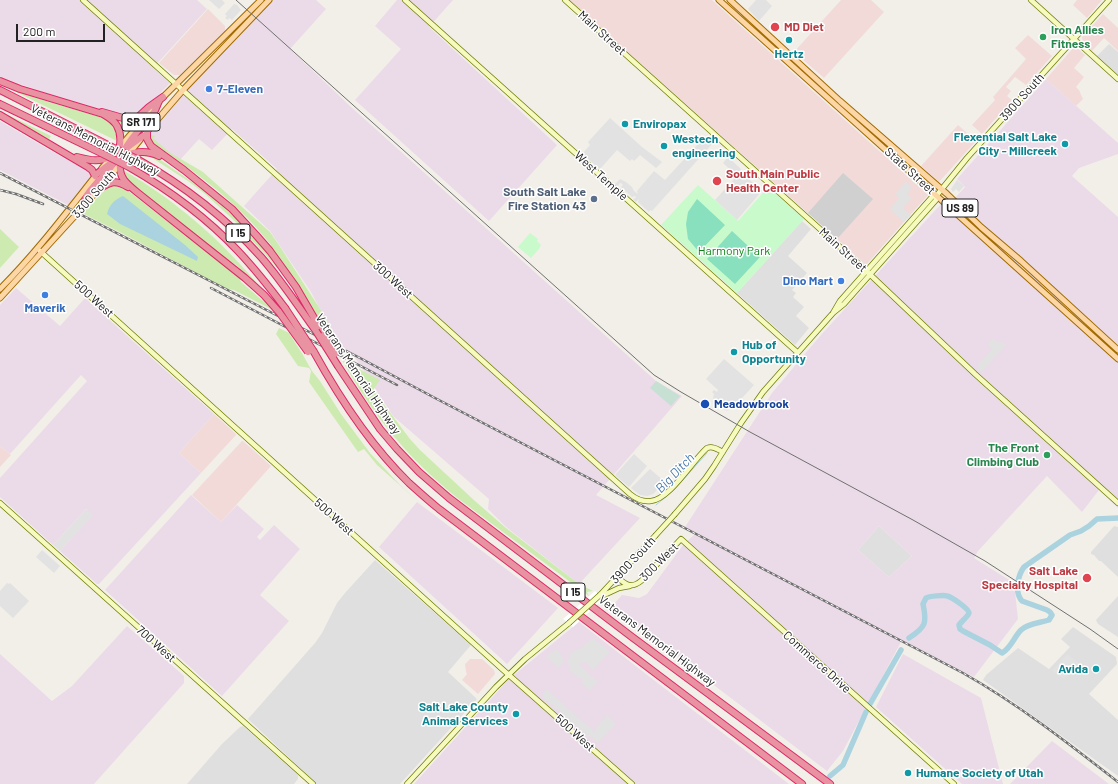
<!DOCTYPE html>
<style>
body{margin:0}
#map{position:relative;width:1118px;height:784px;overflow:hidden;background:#f2efe9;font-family:Barlow,sans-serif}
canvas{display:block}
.scale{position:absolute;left:16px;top:24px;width:89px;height:18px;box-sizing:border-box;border:2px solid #222;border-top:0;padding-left:5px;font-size:12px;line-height:14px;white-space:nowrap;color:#222;-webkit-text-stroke:3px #fff;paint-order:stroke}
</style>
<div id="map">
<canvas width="1118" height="784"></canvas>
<div class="scale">200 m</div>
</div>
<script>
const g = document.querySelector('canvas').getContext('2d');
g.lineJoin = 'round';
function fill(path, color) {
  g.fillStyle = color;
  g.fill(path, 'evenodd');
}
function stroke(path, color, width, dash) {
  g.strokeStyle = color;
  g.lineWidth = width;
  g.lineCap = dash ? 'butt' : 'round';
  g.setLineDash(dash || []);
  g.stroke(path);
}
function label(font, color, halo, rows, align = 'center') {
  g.font = font + ' Barlow,sans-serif';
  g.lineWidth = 3;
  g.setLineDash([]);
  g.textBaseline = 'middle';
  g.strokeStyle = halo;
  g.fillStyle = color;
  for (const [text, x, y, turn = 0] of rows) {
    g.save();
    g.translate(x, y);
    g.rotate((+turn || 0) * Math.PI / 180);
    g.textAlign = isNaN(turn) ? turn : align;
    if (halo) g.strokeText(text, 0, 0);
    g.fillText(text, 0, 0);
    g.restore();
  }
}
fill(new Path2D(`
 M1109 44 1118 52V75L1097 56Z
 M802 221 811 229 788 256 807 273 792 290 796 293 793 297 804 307 796 316 809 328 795 345 737 293Z
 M879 526 912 556 889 577 858 550Z
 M1114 526 1118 527V577L1101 561H1099L1094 555 1091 554V552Z
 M375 560 471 645 448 672 477 699 400 784H317L248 719 315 643 322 633 337 603 345 593Z
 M1118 596V637L1098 624 1096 620Z
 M1073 627 1116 657 1117 664 1089 694 1118 720V776L983 680 986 675 1018 648 1049 669 1070 647 1061 639Z
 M243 726 297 774 298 776V779L294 784H187L222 744 240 727Z`), '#e0dfdf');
fill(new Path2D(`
 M569 0H712L928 195 866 265Z
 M841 0H871L884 12 824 78 794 52Z
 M1077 0H1102L1087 18 1073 5Z
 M208 9 225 26V31L180 75H174L159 63Z
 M1103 14 1118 28V51L1104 38 1092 51 1083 42 1082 37Z
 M1028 35 1052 56 1026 85 1015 77 1006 87 1011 91 1007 96 1012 100 982 134 972 125 995 100 993 97 1026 59 1015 48Z
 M1075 46 1085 55 1074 68 1084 77 1076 87 1079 90 1083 99 1076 106 1046 79Z
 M958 125 976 141 939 182 921 166Z
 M214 414 236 434V435L201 473 179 453Z
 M242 441H243L271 466 221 522 192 495Z
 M0 446 11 455 0 467Z
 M470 659H482L494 670 495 674 478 694 462 680 467 674 466 672 465 664Z`), '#f2dad9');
fill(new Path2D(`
 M0 0H197L207 9 153 68 170 83 139 116 131 118 43 92 0 77Z
 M273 0H316L326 9 290 49 350 106 656 381 682 396 596 495 640 518 579 584 506 527 488 509 489 499 393 416 354 356 340 348 311 292 270 231 244 206 277 169 232 129 212 150 199 139 179 161 151 139V133L189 88Z
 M397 0H453L429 27 557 145 489 221 355 100 401 49 375 26Z
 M1046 79 1118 143V154L1079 168 1072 176 1118 217V508L1099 490 1082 512 1047 476 978 551 974 558 1014 583 1018 619 974 677 902 640 843 751 827 771 611 607 622 595 639 598 647 594 683 545 695 534 685 527 772 393 820 336 941 204 946 208 965 187 957 179ZM879 526 912 556 889 577 858 550Z
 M0 121 46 148 94 174 70 206 0 170Z
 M16 288 60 326 85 298 214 414 179 453 201 473 99 584H97L60 551 92 515 86 509 53 545 0 497V478L87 381 81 375 10 454 0 446V305Z
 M191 495 221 522 237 505 264 529 257 537 260 540 274 525 300 549 260 595 289 621 222 696 105 590Z
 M417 502 558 608 507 664 379 547Z
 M579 622 646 674 789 784H414L509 679Z
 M127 626 184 676V683L94 784H0V654L52 701 72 686Z
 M903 654 981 698 1003 784H962L876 707Z
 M1052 741 1109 784H1010Z`), '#ebdbe8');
fill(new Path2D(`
 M843 173 873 199 837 239 808 213Z`), '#d0d0d0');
fill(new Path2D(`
 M17 91 49 102 104 118C113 124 116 130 117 141L16 92Z
 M0 111 51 136 49 139 0 113Z
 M113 117 126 122H134L122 136Z
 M151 135 155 136 153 138 169 152 203 172 270 232 279 245 322 312 340 343 329 338 271 248V245C261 233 251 221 240 211 214 185 184 165 155 144L154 146 150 140Z
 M141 154 155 156 205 191 222 204 236 216 260 243 279 268 278 269 265 254 237 225 238 224 204 193 188 181 149 156 146 157Z
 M123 170C177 201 223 242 262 289L236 265 221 255 132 184 127 180Z
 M110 185 122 186 239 277 241 282 269 306 271 309 234 290 228 289C179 264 131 237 82 213Z
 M0 229 19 247 0 268Z
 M279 328 289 333 303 355 312 371 320 381 341 414 370 453 400 485 429 511 377 465 364 449 358 452 309 382 311 371 309 368 298 366 276 334Z
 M342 360 380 380 373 390 410 439 420 450 475 501 506 528 579 584 593 591 587 592 589 596 460 500C409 460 374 417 342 360Z`), '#cdebb0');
fill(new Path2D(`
 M656 381 680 396 671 406 650 388Z`), '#c6e0d4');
fill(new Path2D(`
 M698 185 738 221 768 187 804 219 737 293 661 225Z
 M530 233 538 239 537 241 541 245 539 249 531 258 518 247Z`), '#c8facc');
fill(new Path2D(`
 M697 199 725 225 699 252 688 239 686 224 688 212Z
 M732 231 760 257 735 284 707 259Z`), '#88e0be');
fill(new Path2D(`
 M209 0H222L225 3 219 9Z
 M756 0H766L772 6 759 21 748 9Z
 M234 4 237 5 241 10 232 20 229 18 228 20 225 18 227 16 225 14Z
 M610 118 642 147 662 162 656 168 640 155 634 161 632 159 630 161 617 150 600 169 582 154 590 145 588 142Z
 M710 137 713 140 710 142 712 144 652 211 650 210 649 212 638 202 639 199 636 202 633 200 636 197 635 196 632 197 621 187 623 185 621 183H620L618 186 615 184 620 179 626 182 632 187 634 191 638 194 637 191 654 171 665 180 697 145 708 140Z
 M728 157 741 169 740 171 762 191 737 220 715 200 737 176 723 163Z
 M957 180 964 186 959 192 956 189 953 192 951 189Z
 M906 182 911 186 910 187 911 189 907 194 912 198 903 208 911 215 904 222 890 209 898 199 899 197 895 194Z
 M993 338 999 343 1002 341 1006 345 983 371 982 370 980 372 977 369 979 367 977 365 992 349 987 344Z
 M724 359 754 385 731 410 729 408 727 411 713 403 714 400 713 398 714 394 712 392 714 390 717 392 718 390 706 379Z
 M634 454 647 466 629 487 615 475Z
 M650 469 665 482 653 494 647 496 640 495 631 488Z
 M86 509 93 515 60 551 53 545Z
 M42 550 60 566 54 573 36 557Z
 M7 583 9 584 10 583 29 601 13 618 0 606V591Z
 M593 638 610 652 593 670 583 661 579 665 598 682 590 691 582 684 583 679 581 678 580 679 569 670 570 667 567 661 570 657 568 655 579 648 580 649 584 646 583 645Z
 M557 649 564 659 563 660 564 661 558 668 546 656Z
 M1067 654 1079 663 1064 679 1052 671Z
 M546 689 594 731 592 733 593 734 596 731 594 730 607 715 616 724 598 743 590 736 588 737 558 710 559 708V707L556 710 553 708 554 705 552 704 551 705 543 698 544 696 542 694Z`), '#e2e2e2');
fill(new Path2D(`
 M123 196 185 245 198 257 197 261 120 224 107 214C109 205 114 200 123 196Z`), '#aad3df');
fill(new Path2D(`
 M595 591 604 598 573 627 563 619Z`), '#fff');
stroke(new Path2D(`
 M656 505 673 491 707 453`), '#aad3df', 1);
stroke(new Path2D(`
 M909 638C926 627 927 623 923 604 924 602 925 600 926 598 929 596 944 595 947 596 952 597 969 609 969 613 969 615 961 622 959 625L960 629 963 631 990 645 1002 653C1011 648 1014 637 1021 630 1028 623 1040 623 1049 620L1052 615 1050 612 1047 610 1022 601C1014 592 1018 575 1024 567L1070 535 1081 531 1089 526 1097 519 1118 518
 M870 704 901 650
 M830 776 843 765 866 712`), '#aad3df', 5.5);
const secondary = new Path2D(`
 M83 0 630 494C636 499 643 502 651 501 670 499 692 461 707 448 713 446 717 449 723 452
 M405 0 797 352
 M565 0 860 265 975 374 1118 503
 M1031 0 1118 79
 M40 251 501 668 632 784
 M833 313 844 304 936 200 937 195 967 158 1109 0
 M0 503 313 784
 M675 514 705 479 714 466 741 423 763 392 833 313 840 301 932 197 937 195
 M617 577C626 585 631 589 641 581L681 539 954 784
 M600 595 655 536
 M600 595H604L619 588 630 586
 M407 784 496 687 525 659 569 623`);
const primary = new Path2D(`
 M719 0 1118 359
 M730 0 840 101 947 194 981 227 1021 261 1118 350
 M145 134 183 90 269 0
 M127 156 140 140
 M102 168 159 101 261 0
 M0 289C36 253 66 213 97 174
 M0 298 83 207 122 162`);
const highway = new Path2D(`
 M0 81 20 89 103 114C108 117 114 120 117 126 124 138 119 157 111 167 104 177 93 185 87 195 85 199 84 203 83 207
 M0 90 110 146
 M159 101C157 105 156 109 154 112 141 129 108 156 124 180 128 185 133 189 138 193L245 278 264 295 279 312
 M0 104 101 153
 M102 112 130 120 136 119 149 107 163 97
 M0 115 88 167 92 170 95 176
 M147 132V139L151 146 184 170 232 209 256 235 270 251 296 287 324 335
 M125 149 143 136
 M124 156C136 151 147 150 159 156
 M77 157C92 161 99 162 114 156
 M137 159C183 185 226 218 261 257 281 280 298 306 316 331
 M129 167C169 190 206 217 238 251 255 269 270 288 285 308
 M98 173 112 162
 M97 190C111 182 114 179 128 187
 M314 352C340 399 370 445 409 483 419 492 429 501 439 509L802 784
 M338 366 380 429 397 449 419 472 449 498 632 637 830 784`);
stroke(secondary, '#707d05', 6);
stroke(primary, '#a06b00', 7);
stroke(highway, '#dc2a67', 8);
stroke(secondary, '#f7fabf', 4.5);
stroke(primary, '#fcd6a4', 5);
stroke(highway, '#e892a2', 6);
stroke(new Path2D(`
 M236 0 654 375 681 392 750 432 913 520 985 561 1090 629 1118 649`), '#707070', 1);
const rail = new Path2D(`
 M0 173 360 358 435 398 963 673C1018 704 1068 743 1118 782
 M0 190 16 194 43 204
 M211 288 397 385`);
stroke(rail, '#707070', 2.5);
stroke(rail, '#fff', 1, [3]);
const secondaryBridge = new Path2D(`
 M655 536 675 514
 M569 623 600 595`);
const highwayBridge = new Path2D(`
 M110 146 137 159
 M101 153 129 167
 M285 308 314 352
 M279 312 308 352
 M316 331 338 366
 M324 335 335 354`);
stroke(secondaryBridge, '#707d05', 6, []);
stroke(highwayBridge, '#dc2a67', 8, []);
stroke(secondaryBridge, '#f7fabf', 4.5);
stroke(highwayBridge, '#e892a2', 6);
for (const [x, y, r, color] of [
 [775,27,5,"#e0444e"],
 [1043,37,4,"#2e9e5b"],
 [789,40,4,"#0f9aa8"],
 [209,89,4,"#3f7fe0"],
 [625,124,4,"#0f9aa8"],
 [1065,144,4,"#0f9aa8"],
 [664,146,4,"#0f9aa8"],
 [717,181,5,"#e0444e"],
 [594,199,4,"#5c6f8a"],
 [841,281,4,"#3f7fe0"],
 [45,295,4,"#3f7fe0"],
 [734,352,4,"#0f9aa8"],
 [705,404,5,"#1a4fb4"],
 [1047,455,4,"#2e9e5b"],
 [1087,578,5,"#e0444e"],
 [1096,669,4,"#0f9aa8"],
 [516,714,4,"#0f9aa8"],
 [908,773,4,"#0f9aa8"]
]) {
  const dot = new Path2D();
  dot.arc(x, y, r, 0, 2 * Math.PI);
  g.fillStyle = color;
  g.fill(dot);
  stroke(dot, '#fff', 1.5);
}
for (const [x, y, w] of [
 [141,122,38],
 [960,208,36],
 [238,233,24],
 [573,592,24]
]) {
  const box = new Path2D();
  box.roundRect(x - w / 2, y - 9, w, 18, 3);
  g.fillStyle = '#fff';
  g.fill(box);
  stroke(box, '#222', 1);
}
label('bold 11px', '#222', null, [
 ["SR 171",141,122],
 ["US 89",960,208],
 ["I 15",238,233],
 ["I 15",573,592]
]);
label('bold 12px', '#be3a42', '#fff', [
 ["MD Diet",784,27],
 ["South Main Public",726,174],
 ["Health Center",726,188],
 ["Salt Lake",1078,571,"right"],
 ["Specialty Hospital",1078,585,"right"]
], 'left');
label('bold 12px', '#27864d', '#fff', [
 ["Iron Allies",1051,30],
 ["Fitness",1051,44],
 ["The Front",1039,448,"right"],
 ["Climbing Club",1039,462,"right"]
], 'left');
label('12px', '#222', '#fff', [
 ["Main Street",602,33,42],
 ["3900 South",1022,97,-48],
 ["Veterans Memorial Highway",95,140,27],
 ["State Street",910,171,42],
 ["West Temple",601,176,42],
 ["3300 South",94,194,-49],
 ["Main Street",843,250,42],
 ["300 West",393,280,42],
 ["500 West",94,299,42],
 ["Veterans Memorial Highway",358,374,56],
 ["500 West",334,517,42],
 ["3900 South",633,560,-47],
 ["300 West",659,562,-45],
 ["Veterans Memorial Highway",657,641,37],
 ["700 West",156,644,42],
 ["Commerce Drive",817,662,42],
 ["500 West",575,733,42]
]);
label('bold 12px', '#0d838f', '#fff', [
 ["Hertz",789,54,"center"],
 ["Enviropax",633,124],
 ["Flexential Salt Lake",1057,137,"right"],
 ["City - Millcreek",1057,151,"right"],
 ["Westech",672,139],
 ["engineering",672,153],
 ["Hub of",742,345],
 ["Opportunity",742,359],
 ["Avida",1088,669,"right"],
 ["Salt Lake County",508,707,"right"],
 ["Animal Services",508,721,"right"],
 ["Humane Society of Utah",916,773]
], 'left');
label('bold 12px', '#366cbe', '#fff', [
 ["7-Eleven",217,89],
 ["Dino Mart",833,281,"right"],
 ["Maverik",45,308,"center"]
], 'left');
label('bold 12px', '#4e5e75', '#fff', [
 ["South Salt Lake",586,192],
 ["Fire Station 43",586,206]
], 'right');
label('12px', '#0c8416', '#fff', [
 ["Harmony Park",734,251]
]);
label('bold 12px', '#164399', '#fff', [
 ["Meadowbrook",714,404]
], 'left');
label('italic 13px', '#4a7aab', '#fff', [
 ["Big Ditch",675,473,-46]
]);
</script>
